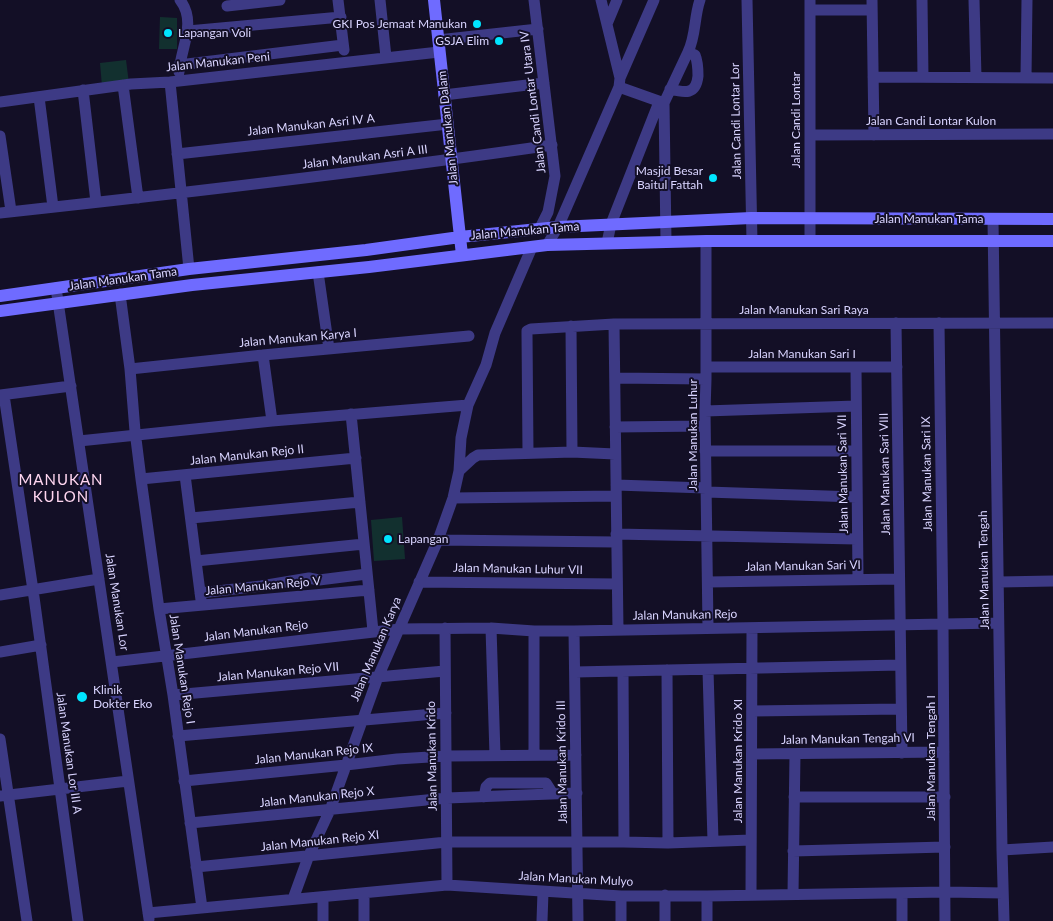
<!DOCTYPE html>
<style>
body{margin:0}
canvas{display:block;background:#130f26}
</style>
<canvas width="1053" height="921"></canvas>
<script>
const g = document.querySelector('canvas').getContext('2d');
g.lineJoin = 'round';
function fill(path, color) {
  g.fillStyle = color;
  g.fill(path, 'evenodd');
}
function stroke(path, color, width, dash) {
  g.strokeStyle = color;
  g.lineWidth = width;
  g.lineCap = dash ? 'butt' : 'round';
  g.setLineDash(dash || []);
  g.stroke(path);
}
function label(font, color, halo, rows, align = 'center') {
  g.font = font + ' Lato,sans-serif';
  g.lineWidth = 4;
  g.setLineDash([]);
  g.textBaseline = 'middle';
  g.strokeStyle = halo;
  g.fillStyle = color;
  for (const [text, x, y, turn = 0] of rows) {
    g.save();
    g.translate(x, y);
    g.rotate((+turn || 0) * Math.PI / 180);
    g.textAlign = isNaN(turn) ? turn : align;
    if (halo) g.strokeText(text, 0, 0);
    g.fillText(text, 0, 0);
    g.restore();
  }
}
fill(new Path2D(`
 M160 17 177 18V49H159Z
 M126 60 129 84 102 86 100 63Z
 M402 517 405 559 374 561 371 520Z`), '#12302f');
stroke(new Path2D(`
 M338 0 344 50
 M380 0 386 57
 M534 0 555 176 548 212 540 228
 M747 0 752 241
 M810 0V241
 M872 0 874 135
 M922 0 923 77
 M974 0 976 77
 M227 6 280 0
 M810 10H872
 M607 24 617 0
 M188 31 341 17
 M438 40 538 29
 M688 52C696 36 694 17 700 0
 M179 65 343 45
 M179 72C181 47 197 22 180 0
 M873 77 1053 78
 M1026 77 1027 0
 M620 78 654 0
 M170 82 189 269
 M123 85 138 198
 M619 87 664 103
 M83 90 96 202
 M444 95 544 83
 M39 97 53 207
 M0 102 131 84 170 82 439 52
 M810 135 1053 134
 M0 136 11 211
 M177 154 448 124
 M0 213C184 193 368 172 552 145
 M993 220 1002 850 1004 921
 M666 241 664 103 688 52 695 55C698 62 698 69 698 76 696 95 685 93 670 89
 M706 241V379L705 411 708 628
 M607 243 611 224 659 102
 M547 245 558 227 619 87 620 78 601 0
 M318 272 329 349
 M56 288 149 919
 M120 294 130 369 135 431 141 479 159 609 173 695 202 908
 M896 323 902 753
 M939 323 943 625 945 921
 M614 324 618 630
 M571 326 572 452
 M263 355 272 421
 M706 367H897
 M856 368 858 579
 M130 369 263 355 469 336
 M615 378 706 379
 M0 395 71 386
 M4 395 34 597 78 921
 M705 411 856 406
 M351 414 373 631
 M615 427 705 426
 M79 441 272 421 468 405
 M705 451H856
 M528 453 527 334V331L531 329 614 324 1053 323
 M459 471 473 458 478 455 572 452 615 454
 M185 475 201 600
 M141 479 356 458
 M616 485 706 488
 M707 492 856 497
 M453 498 616 496
 M191 518 360 502
 M616 534 857 539
 M438 540 616 542
 M196 561 364 544
 M419 582 617 584
 M708 582 899 579
 M999 582 1053 581
 M200 593 261 586 309 578 319 580 367 574
 M0 595 99 579
 M159 609 369 590
 M445 628 447 885
 M491 628 495 755
 M534 631V755
 M574 631 578 921
 M0 652 41 645
 M112 662 400 629 491 628 534 631H574L998 623
 M667 670 668 843
 M708 670 713 841
 M623 671 624 842
 M575 672 900 665
 M173 695 445 671
 M752 711 900 709
 M178 736 446 713
 M0 739 27 921
 M752 754 944 752
 M184 781 346 765 397 759 446 756 576 755
 M0 796 128 781
 M484 797 486 787 490 783H546L553 794
 M794 797H945
 M190 823 447 798 577 793
 M1002 850 1053 847
 M793 851 945 847
 M196 867 447 842H624L668 843 751 840
 M364 893V921
 M751 894 752 628
 M793 894 795 754
 M707 896V921
 M293 899 309 855 330 810 378 677 438 540 453 498 459 471 461 438 468 405 486 365 495 333 532 247
 M148 913 447 885 621 896H707L946 892 1003 893
 M323 921V897
 M542 921 543 892
 M621 921V896
 M665 921V895
 M902 921V893`), '#3d3a85', 11);
stroke(new Path2D(`
 M434 0 462 255
 M0 296 189 269 366 250 460 237 558 227 751 218 1053 219
 M0 311 192 285 369 267 547 245 706 241H1053`), '#6f6bff', 12);
for (const [x, y, r, color] of [
 [477,24,5,"#00e5ff"],
 [168,33,5,"#00e5ff"],
 [499,41,5,"#00e5ff"],
 [713,178,5,"#00e5ff"],
 [388,539,5,"#00e5ff"],
 [82,697,6,"#00e5ff"]
]) {
  const dot = new Path2D();
  dot.arc(x, y, r, 0, 2 * Math.PI);
  g.fillStyle = color;
  g.fill(dot);
  stroke(dot, '#130f26', 2);
}
label('12px', '#d9d4ff', '#130f26', [
 ["GKI Pos Jemaat Manukan",467,24],
 ["Lapangan Voli",178,33,"left"],
 ["GSJA Elim",489,41],
 ["Masjid Besar",703,171],
 ["Baitul Fattah",703,185],
 ["Lapangan",398,539,"left"],
 ["Klinik",93,690,"left"],
 ["Dokter Eko",93,704,"left"]
], 'right');
label('12px', '#d9d4ff', '#130f26', [
 ["Jalan Manukan Peni",218,62,-6],
 ["Jalan Candi Lontar Utara IV",533,102,-97],
 ["Jalan Candi Lontar",796,120,-90],
 ["Jalan Candi Lontar Lor",736,121,-91],
 ["Jalan Candi Lontar Kulon",931,121],
 ["Jalan Manukan Asri IV A",311,125,-6],
 ["Jalan Manukan Dalam",448,128,-96],
 ["Jalan Manukan Asri A III",365,157,-7],
 ["Jalan Manukan Tama",929,219],
 ["Jalan Manukan Tama",525,231,-5],
 ["Jalan Manukan Tama",123,279,-8],
 ["Jalan Manukan Sari Raya",804,310],
 ["Jalan Manukan Karya I",298,338,-5],
 ["Jalan Manukan Sari I",802,354],
 ["Jalan Manukan Luhur",693,435,-90],
 ["Jalan Manukan Rejo II",247,455,-6],
 ["Jalan Manukan Sari VII",843,474,-91],
 ["Jalan Manukan Sari VIII",885,474,-91],
 ["Jalan Manukan Sari IX",927,474,-91],
 ["Jalan Manukan Sari VI",803,566,-1],
 ["Jalan Manukan Luhur VII",518,569,1],
 ["Jalan Manukan Tengah",984,570,-91],
 ["Jalan Manukan Rejo V",263,586,-5],
 ["Jalan Manukan Lor",117,602,81],
 ["Jalan Manukan Rejo",685,615,-1],
 ["Jalan Manukan Rejo",256,631,-7],
 ["Jalan Manukan Karya",376,649,-67],
 ["Jalan Manukan Rejo I",182,669,81],
 ["Jalan Manukan Rejo VII",278,672,-5],
 ["Jalan Manukan Tengah VI",848,739,-1],
 ["Jalan Manukan Lor III A",69,753,82],
 ["Jalan Manukan Rejo IX",314,754,-6],
 ["Jalan Manukan Krido",432,756,-91],
 ["Jalan Manukan Tengah I",931,758,-90],
 ["Jalan Manukan Krido XI",738,761,-90],
 ["Jalan Manukan Krido III",562,762,-91],
 ["Jalan Manukan Rejo X",317,797,-6],
 ["Jalan Manukan Rejo XI",320,841,-6],
 ["Jalan Manukan Mulyo",576,879,3]
]);
g.letterSpacing = '1px';
label('15px', '#ffd6f0', '#130f26', [
 ["MANUKAN",61,480],
 ["KULON",61,497]
]);
g.letterSpacing = '0px';
</script>
